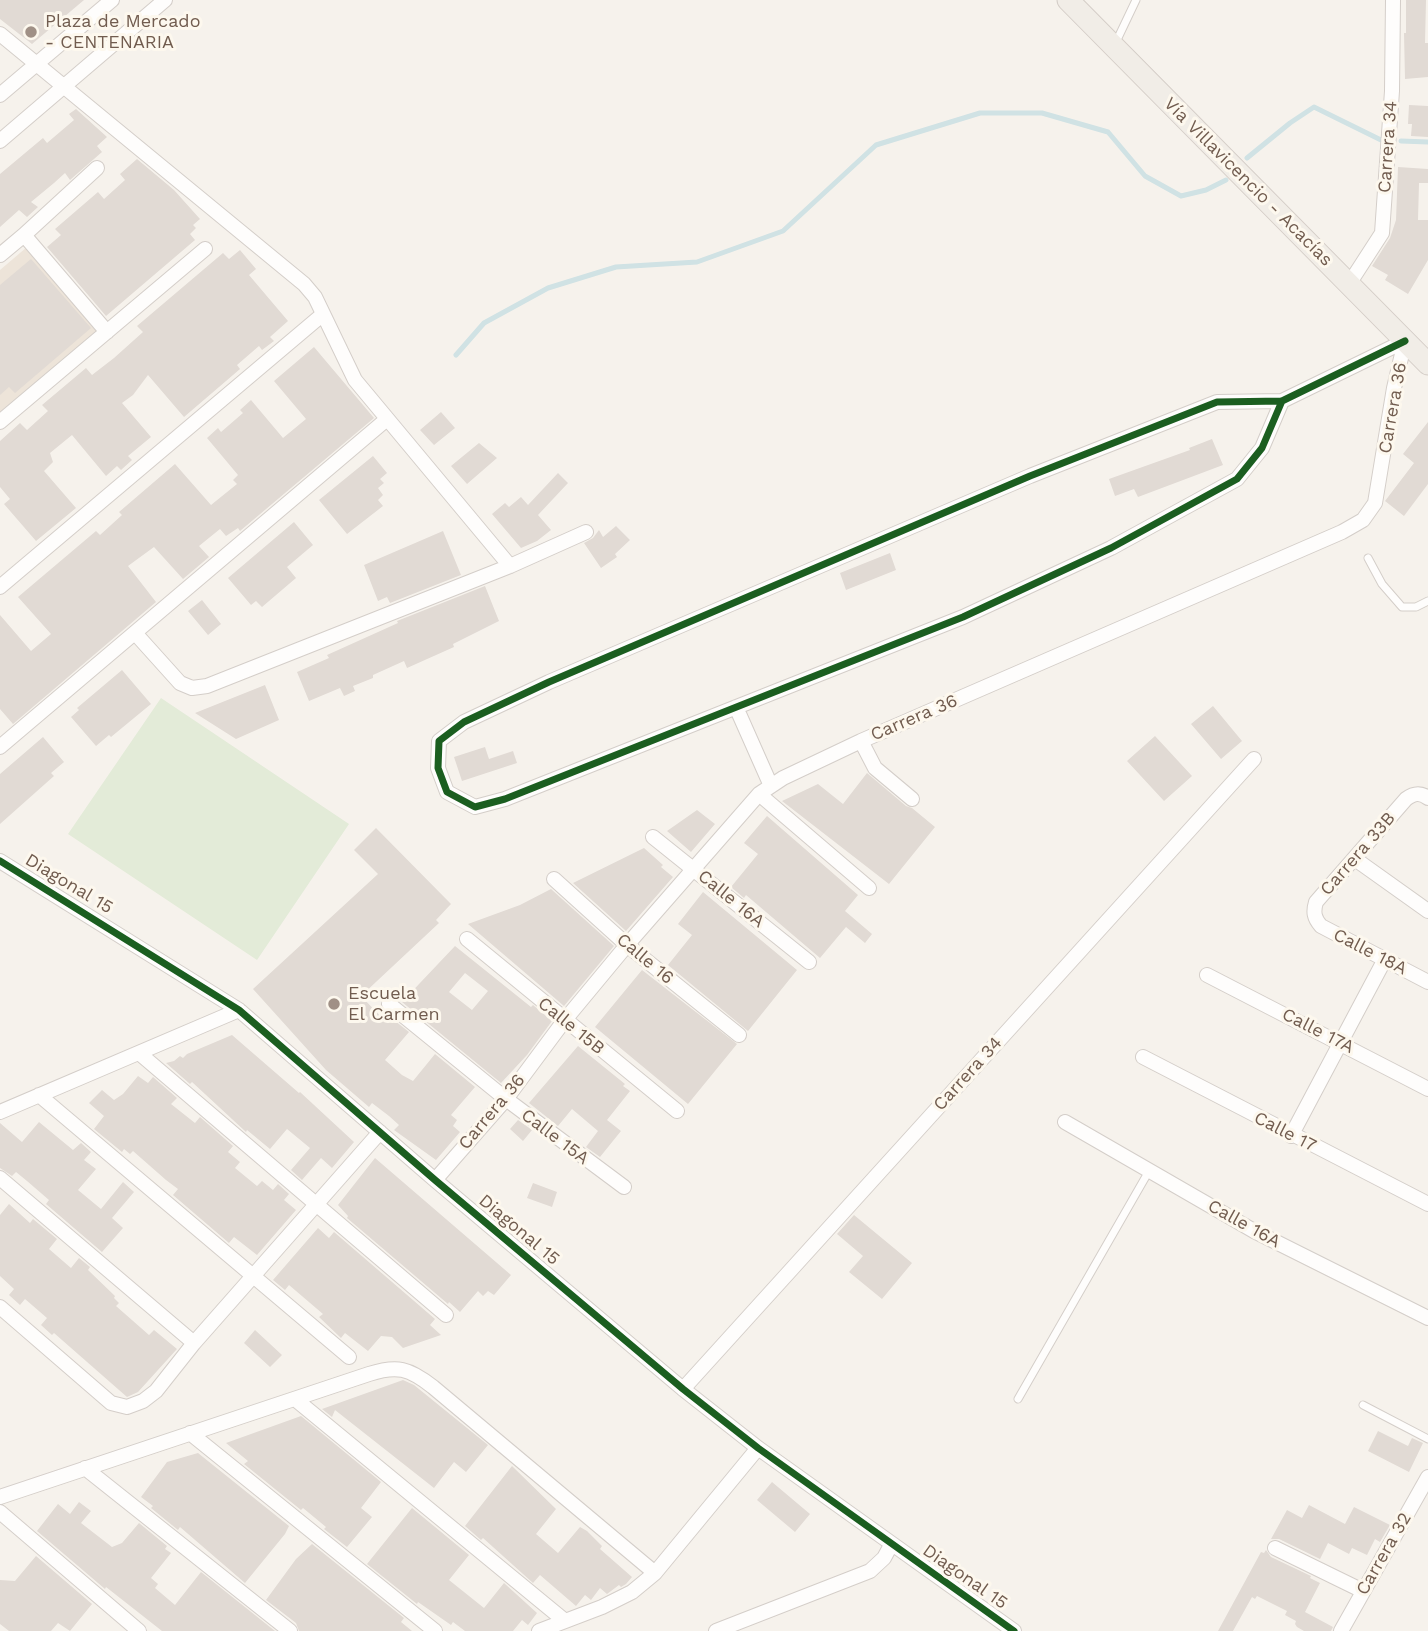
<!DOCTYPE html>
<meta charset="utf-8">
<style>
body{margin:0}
canvas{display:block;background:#f6f2ec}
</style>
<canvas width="1428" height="1631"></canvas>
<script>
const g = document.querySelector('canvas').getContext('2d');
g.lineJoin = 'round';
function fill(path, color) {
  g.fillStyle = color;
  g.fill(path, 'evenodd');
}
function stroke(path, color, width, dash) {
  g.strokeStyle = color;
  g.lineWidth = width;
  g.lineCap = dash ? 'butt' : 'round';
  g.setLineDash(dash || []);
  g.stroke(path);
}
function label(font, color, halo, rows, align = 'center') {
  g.font = font + ' "Work Sans",sans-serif';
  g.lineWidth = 6;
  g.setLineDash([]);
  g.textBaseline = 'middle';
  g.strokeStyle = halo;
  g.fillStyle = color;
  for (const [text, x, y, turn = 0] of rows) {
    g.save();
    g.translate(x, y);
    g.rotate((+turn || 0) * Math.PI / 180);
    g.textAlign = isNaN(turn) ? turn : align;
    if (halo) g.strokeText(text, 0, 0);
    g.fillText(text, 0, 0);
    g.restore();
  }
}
fill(new Path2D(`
 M27 247 98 331 0 414V270Z`), '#ede4d9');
fill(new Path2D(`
 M161 698 349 824 257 960 68 834Z`), '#e3ebd8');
stroke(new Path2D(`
 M1401 141 1428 142
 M1247 158 1290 123 1314 107 1381 140
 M456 355 484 323 548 288 616 267 697 262 783 231 876 145 980 113H1042L1108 132 1145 176 1181 196 1206 190 1226 180`), '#d0e2e4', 5);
fill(new Path2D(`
 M0 0H84L32 44 0 19Z
 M1406 0H1426L1425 43H1428V77L1405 79 1404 33H1406Z
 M1409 105 1428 106V137L1411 136 1412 124H1408Z
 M76 109 107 137 97 146 102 152 70 180 65 173 54 183 31 202 38 207 27 217 19 210 0 227V174L43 138 47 143 74 120 69 114Z
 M137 159 174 190 200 219 193 225 196 228 190 234 195 240 106 316 47 247 61 235 55 229 98 192 104 199 125 180 120 174Z
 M1398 167 1428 169V183H1419L1418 220H1428V260L1408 294 1385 280 1388 275 1372 266 1390 238 1396 220Z
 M240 250 256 269 249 275 288 321 270 337 274 341 262 350 259 346 237 365 240 369 184 417 148 375 133 395 122 403 151 437 128 456 132 460 121 470 117 466 106 476 72 435 50 453 53 462 44 471 76 508 36 541 4 504 10 499 0 487V441L20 423 27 430 48 411 42 405 67 384 86 368 92 375 114 358 143 332 137 326 223 253 229 259Z
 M31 259 91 328 15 393 9 387 0 395V285Z
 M314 347 374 418 240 531 238 528 226 536 220 529 199 546 209 557 183 579 154 547 128 566 156 602 13 724 0 709V615L31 651 51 634 18 597 96 531 100 535 122 515 119 512 175 464 211 505 237 484 233 480 238 475 207 438 218 428 221 432 243 413 240 410 251 400 283 438 306 419 274 381Z
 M441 412 455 428 434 445 420 430Z
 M1428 422V484L1404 516 1385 501 1414 463 1403 454Z
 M1212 439 1223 465 1138 497 1134 489 1115 496 1109 479 1190 450 1189 448Z
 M479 443 497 458 467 484 451 466Z
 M373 456 387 473 380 479 384 483 378 488 383 495 378 500 383 506 347 534 319 500Z
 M558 473 568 483 538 515 551 530 537 541 521 548 492 514 505 503 509 507 521 497 528 505Z
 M294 522 313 545 287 567 296 578 262 607 256 601 251 605 228 578Z
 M616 526 630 540 615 554 617 557 601 568 584 543 593 538 599 530 603 537Z
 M443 531 461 575 390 603 387 597 378 601 364 565Z
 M890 553 896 570 846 590 840 573Z
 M485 586 499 621 453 644 454 647 407 668 404 661 373 675V678L353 686 355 691 344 696 340 688 309 701 297 672 329 658 327 655 398 623 397 621Z
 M202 600 221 624 208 635 188 611Z
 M122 670 151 704 111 737 109 735 96 746 71 717 79 710 77 708Z
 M265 685 279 720 236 739 195 713Z
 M1213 706 1242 741 1221 759 1191 724Z
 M1155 736 1192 776 1164 801 1127 761Z
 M43 737 64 762 51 773 54 776 0 824V774Z
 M485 747 489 759 513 751 517 763 462 781 454 757Z
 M867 773 906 806 912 808 935 827 889 884 782 801 818 784 843 804Z
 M697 810 715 824 691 852 667 831Z
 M767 816 858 895 845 911 872 934 865 943 846 927 820 958 746 895 744 898 731 887 758 854 744 843Z
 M376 828 451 904 436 920 439 923 361 996 386 1022 390 1017 409 1032 385 1060 402 1075 413 1081 435 1054 475 1087 451 1115 457 1120 453 1126 460 1132 436 1160 394 1130 399 1125 389 1116 372 1103 369 1107 326 1070 253 989 378 874 354 850Z
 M644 848 663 865 661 867 673 877 626 931 573 883Z
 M551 889 614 946 564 1006 468 924 520 905Z
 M703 892 797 970 748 1031 668 965 692 935 678 924Z
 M455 946 531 1007 533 1005 552 1021 527 1055 501 1083 402 1002ZM465 973 488 991 472 1010 449 992Z
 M642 970 737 1044 688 1104 595 1027Z
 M232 1035 299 1093 300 1092 354 1142 332 1168 321 1158 302 1180 291 1170 310 1148 287 1129 270 1149 247 1130 246 1132 192 1082 190 1084 166 1063 174 1061 180 1056 183 1058 187 1054Z
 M578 1046 625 1084 623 1086 630 1091 607 1120 621 1131 600 1157 586 1147 598 1131 572 1109 558 1126 529 1103Z
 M138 1076 148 1083 153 1077 177 1098 171 1104 195 1123 200 1117 233 1146 228 1152 240 1162 235 1168 257 1186 262 1181 273 1190 278 1184 289 1194 284 1200 296 1210 257 1255 234 1237 229 1243 173 1195 178 1189 166 1180 133 1151 130 1154 124 1149 122 1152 94 1129 104 1116 89 1103 102 1090 114 1100 123 1094Z
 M518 1120 532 1130 523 1141 510 1129Z
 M39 1122 73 1150 81 1143 91 1152 84 1160 96 1169 78 1190 101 1209 123 1182 134 1192 112 1218 123 1228 102 1252 46 1204 49 1200 27 1181 16 1172 12 1176 0 1168V1123L22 1142Z
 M375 1158 511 1275 494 1295 488 1291 483 1296 478 1291 460 1312 449 1302 448 1304 347 1218 348 1216 338 1205Z
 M533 1183 557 1192 552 1207 527 1198Z
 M9 1204 30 1223 33 1219 57 1239 49 1249 71 1268 79 1258 90 1267 88 1270 115 1296 114 1298 119 1303 116 1306 149 1335 154 1330 177 1349 138 1392 127 1397 54 1333 52 1335 41 1325 47 1318 25 1299 20 1305 9 1295 14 1289 0 1276V1215Z
 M854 1215 912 1263 882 1299 849 1272 863 1256 837 1234Z
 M318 1228 329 1238 334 1232 435 1319 430 1325 441 1335 403 1348 392 1337 381 1336 368 1351 345 1333 341 1338 319 1317 323 1314 289 1285 285 1290 273 1280Z
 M255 1330 282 1355 270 1367 244 1343Z
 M403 1380 414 1385 488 1445 466 1472 454 1462 434 1488 335 1410 332 1417 322 1409Z
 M301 1416 381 1482 361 1508 372 1517 347 1547 324 1529 326 1527 303 1508 301 1510 244 1464 248 1461 226 1443Z
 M1378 1431 1408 1446 1412 1438 1423 1443 1409 1472 1368 1451Z
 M198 1453 289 1526 285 1534 245 1583 180 1527 178 1530 151 1508 153 1506 141 1497 167 1462Z
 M512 1466 556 1509 536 1534 558 1553 580 1527 587 1531 602 1546 600 1549 632 1577 626 1584 621 1587 619 1585 607 1594 600 1588 591 1600 585 1595 576 1606 540 1575 533 1583 483 1538 481 1540 465 1526Z
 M772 1482 810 1514 795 1532 757 1500Z
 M79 1502 91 1511 81 1523 112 1547 122 1543 139 1523 167 1546 165 1549 171 1553 151 1578 158 1584 155 1588 175 1605 201 1572 275 1631H162L106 1587 105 1589 37 1531 58 1504 70 1514Z
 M1309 1505 1345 1524 1354 1507 1390 1525 1380 1542 1375 1539 1367 1555 1352 1548 1349 1554 1328 1543 1320 1559 1279 1539H1271L1287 1510 1302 1518Z
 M412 1508 469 1555 449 1580 484 1608 504 1583 537 1613 528 1625 522 1620 513 1631H465L453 1622 451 1625 418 1602 417 1604 367 1564Z
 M312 1544 404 1618 401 1622 412 1631H299L296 1623 266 1600 296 1559Z
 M1266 1550 1271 1557 1311 1576 1310 1578 1320 1583 1305 1612 1333 1627 1331 1631H1304L1297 1627 1295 1624 1296 1621 1285 1615 1287 1611 1257 1596 1255 1599 1252 1597 1233 1631H1218L1261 1552 1264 1553Z
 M36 1556 92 1604 70 1631 58 1623 51 1631H9L0 1624V1580L15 1581Z`), '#e1dad4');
const service = new Path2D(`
 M1116 42 1136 0
 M1368 558 1382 584 1402 607H1416L1428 601
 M1018 1399 1149 1171
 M1363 1405 1428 1439`);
const minor = new Path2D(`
 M0 34 304 284 315 297 355 380 510 566
 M0 95 112 0
 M0 141 165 0
 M97 168 24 235 107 332
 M0 255 24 235
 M1349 284 1382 233 1392 91 1393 0
 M1282 401 1262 448 1237 479 1111 548 963 617 505 799 475 807 447 792 438 768 439 741 464 722 549 682 1030 476 1217 402 1282 401 1405 341
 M0 422 205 249
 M0 587 322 315
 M135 633 180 683 192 688 207 686 510 566 586 532
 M736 707 771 786
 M861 741 875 768 912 799
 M0 747 387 419
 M759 794 869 888
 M1428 798C1420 792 1414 793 1406 799L1316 902C1313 912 1314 918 1321 926L1428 982
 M653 837 809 962
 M1355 859 1428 911
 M0 861 239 1010 435 1180 683 1389 758 1448 1014 1631
 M554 879 627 945 739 1035
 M467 939 677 1111
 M1207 975 1428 1089
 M389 1004 506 1099 624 1187
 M139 1053 446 1315
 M1143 1057 1428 1204
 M39 1095 349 1357
 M0 1112 239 1010
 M1065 1122 1254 1231 1428 1318
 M1291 1136 1385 959
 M0 1178 194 1343
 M435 1180 506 1099 564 1021 627 945 759 794 783 778 861 741 1342 532 1363 520 1375 503 1394 388 1405 341
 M0 1307 111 1403 127 1407 143 1401 156 1391 194 1343 380 1132
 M683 1389 1254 759
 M295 1399 565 1621
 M190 1433 435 1631
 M85 1468 290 1631
 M0 1497 369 1374C397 1365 409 1368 433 1387L655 1573
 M0 1512 139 1631
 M1275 1548 1363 1591
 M539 1631 602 1607 632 1592 655 1573 758 1448
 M716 1631 870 1571 884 1558 891 1545
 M1341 1631 1428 1477`);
const primary = new Path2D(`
 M1068 0 1428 364`);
stroke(service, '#d4cec9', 9);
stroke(minor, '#d4cec9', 16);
stroke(primary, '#d4cdc7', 23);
stroke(service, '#fefdfc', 7);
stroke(minor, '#fefdfc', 14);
stroke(primary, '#f1ede7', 21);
stroke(new Path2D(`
 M1282 401 1262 448 1237 479 1111 548 963 617 505 799 475 807 447 792 438 768 439 741 464 722 549 682 1030 476 1217 402 1282 401 1405 341
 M0 861 239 1010 435 1180 683 1389 758 1448 1014 1631`), '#1b5e20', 7);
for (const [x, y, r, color] of [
 [31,32,7,"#a09086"],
 [334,1004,7,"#a09086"]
]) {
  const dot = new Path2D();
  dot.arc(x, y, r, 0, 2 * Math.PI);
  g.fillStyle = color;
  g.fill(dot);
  stroke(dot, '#fdf8ee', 2.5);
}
label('18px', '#715c4f', '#fdf8ee', [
 ["Plaza de Mercado",45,22],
 ["- CENTENARIA",45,43],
 ["Escuela",348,994],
 ["El Carmen",348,1015]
], 'left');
label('18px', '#715c4f', '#fdf8ee', [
 ["Carrera 34",1388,147,-86],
 ["Vía Villavicencio - Acacías",1248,182,45],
 ["Carrera 36",1393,408,-80],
 ["Carrera 36",914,718,-23],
 ["Carrera 33B",1358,854,-49],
 ["Diagonal 15",69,884,31],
 ["Calle 16A",731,899,39],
 ["Calle 18A",1370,952,27],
 ["Calle 16",645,959,40],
 ["Calle 15B",571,1026,39],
 ["Calle 17A",1318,1031,27],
 ["Carrera 34",968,1074,-48],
 ["Carrera 36",492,1112,-50],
 ["Calle 17",1285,1132,27],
 ["Calle 15A",555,1137,37],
 ["Calle 16A",1244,1224,29],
 ["Diagonal 15",519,1230,40],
 ["Carrera 32",1384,1554,-60],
 ["Diagonal 15",965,1577,35]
]);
</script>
